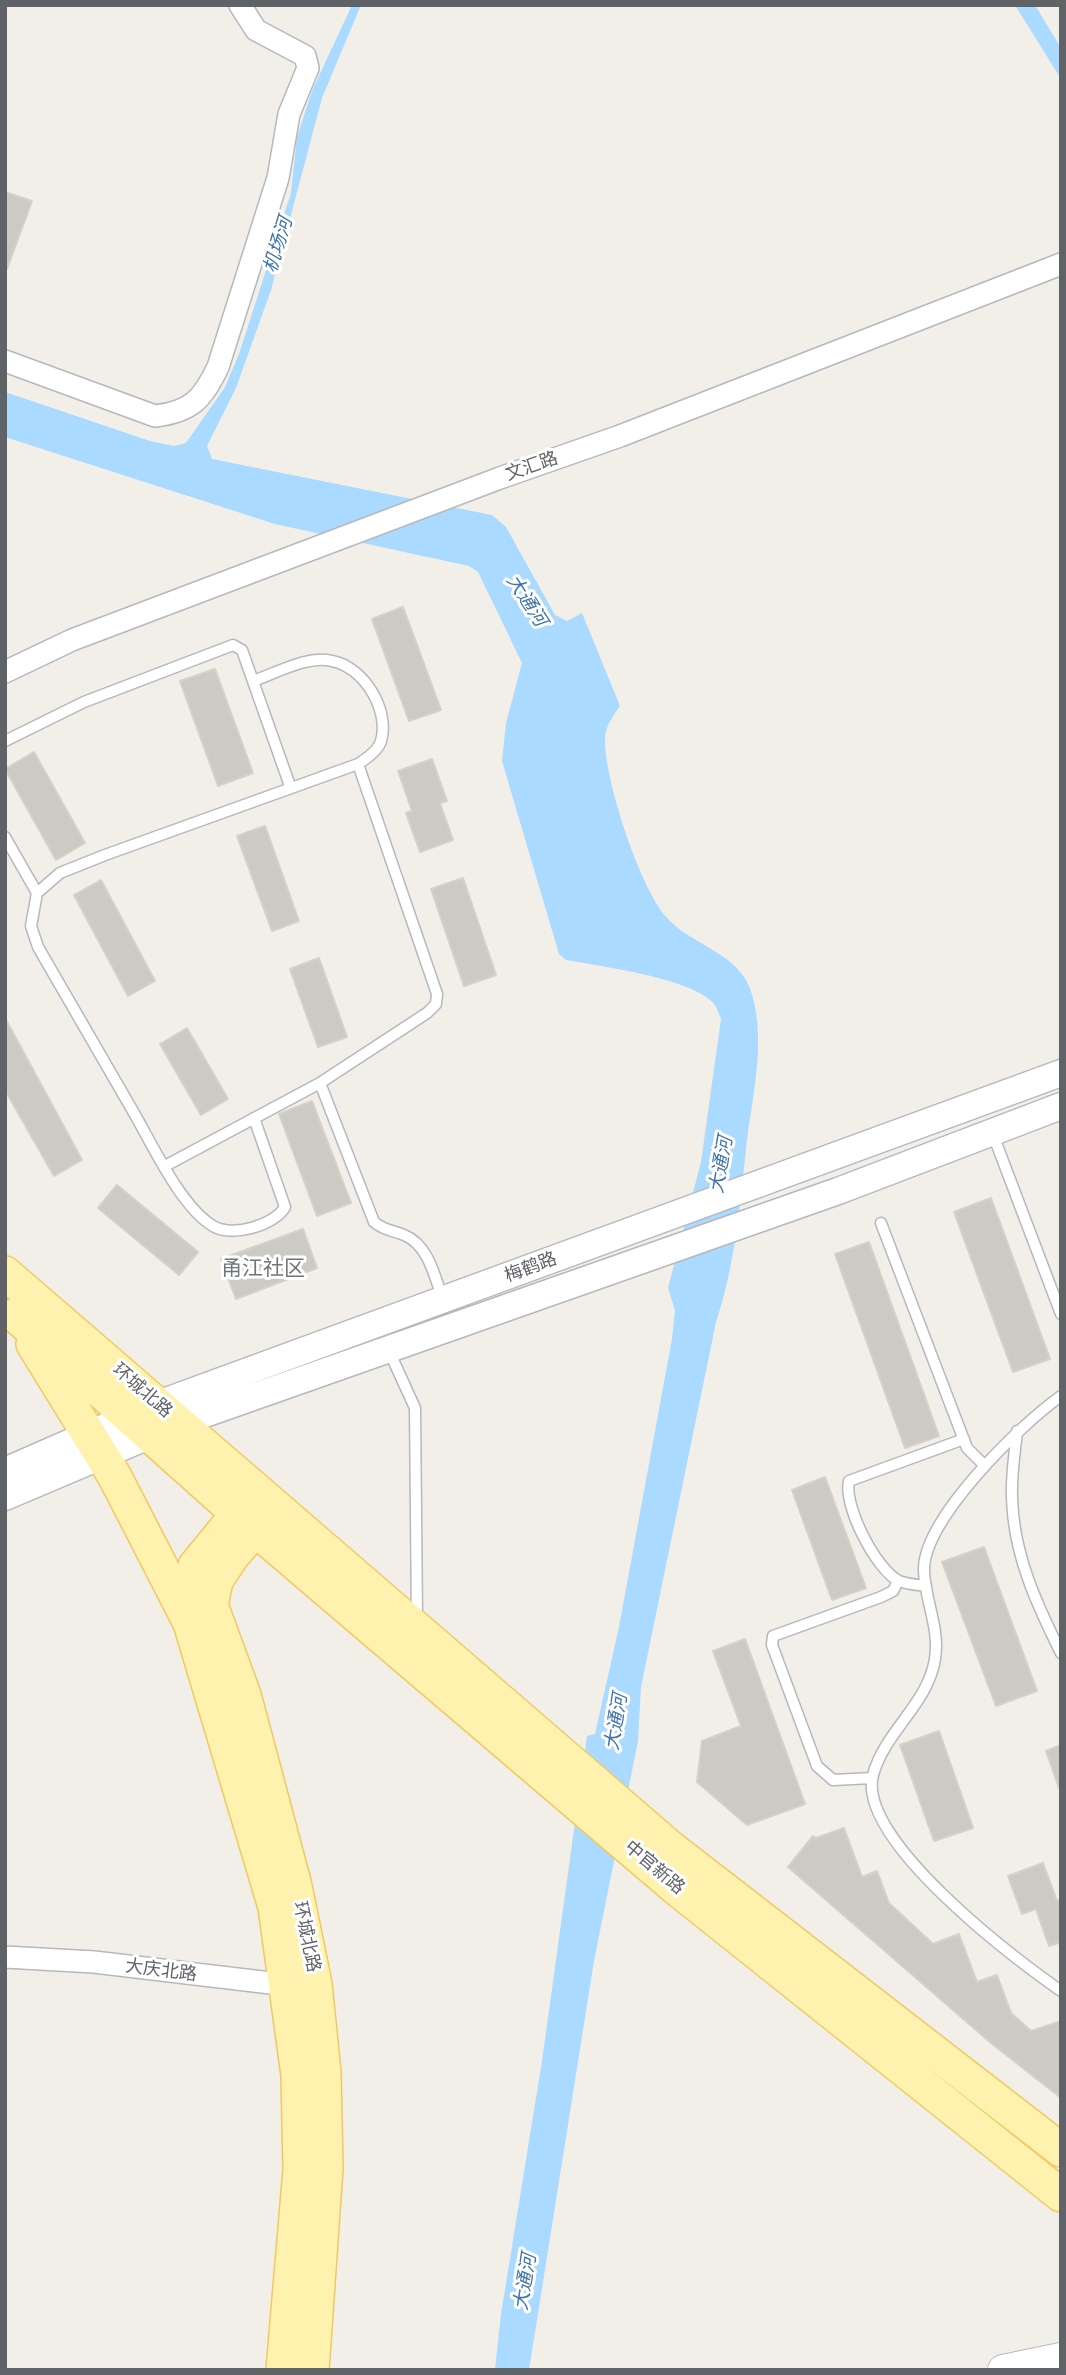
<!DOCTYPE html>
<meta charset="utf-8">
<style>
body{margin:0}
#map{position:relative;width:1066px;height:2375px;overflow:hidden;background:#f1efe8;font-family:Signika,sans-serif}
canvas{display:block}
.frame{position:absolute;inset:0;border:7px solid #5f6368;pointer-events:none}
</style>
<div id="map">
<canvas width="1066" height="2375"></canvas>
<div class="frame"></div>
</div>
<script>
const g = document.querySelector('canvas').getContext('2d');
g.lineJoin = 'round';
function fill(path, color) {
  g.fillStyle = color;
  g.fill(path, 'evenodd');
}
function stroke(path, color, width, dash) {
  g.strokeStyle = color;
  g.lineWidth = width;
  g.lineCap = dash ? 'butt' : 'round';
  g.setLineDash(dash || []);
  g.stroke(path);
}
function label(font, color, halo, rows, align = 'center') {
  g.font = font + ' Signika,"Noto Sans SC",sans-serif';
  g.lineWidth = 6;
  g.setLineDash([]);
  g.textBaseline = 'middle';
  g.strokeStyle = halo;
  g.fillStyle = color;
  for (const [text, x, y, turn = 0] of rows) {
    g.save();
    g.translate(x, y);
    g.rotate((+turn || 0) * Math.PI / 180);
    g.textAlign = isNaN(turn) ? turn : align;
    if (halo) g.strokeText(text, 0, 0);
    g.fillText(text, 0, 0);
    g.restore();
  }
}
fill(new Path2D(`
 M352 5H361L322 98 271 290 236 388 207 446 212 459 492 515 506 527 555 615 567 621 582 613 620 706C613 716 605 727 605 739 604 779 640 888 667 918 695 948 743 953 753 998 765 1044 753 1093 747 1140 740 1201 736 1263 716 1322L641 1687 638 1741 594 1961 529 2370H495L501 2314 542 2061 587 1736 595 1734 619 1627 672 1339 675 1310 668 1288 701 1162 721 1019C719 1014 717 1008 714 1004 693 978 599 966 566 960L559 954 502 761 506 723 522 663 478 572 469 566 275 524 5 437V392L150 441 174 446 186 443 225 387 239 354 291 193 297 137 312 91Z
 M1015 5H1035L1061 48V79Z`), '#aadaff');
const building = new Path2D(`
 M5 192 32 201 7 269H5Z
 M403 607 441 710 409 721 372 619Z
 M215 669 253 773 218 786 180 681Z
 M34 752 85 843 56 860 5 769Z
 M432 759 447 801 440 803 453 840 420 852 406 813 412 811 398 771Z
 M265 826 299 921 272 931 237 836Z
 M463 878 496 975 464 986 431 889Z
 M101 880 155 981 128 996 74 895Z
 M319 958 347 1037 318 1047 290 969Z
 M5 1018 82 1160 54 1176 5 1090Z
 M187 1028 228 1099 201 1115 160 1044Z
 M312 1101 351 1203 317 1216 279 1114Z
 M117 1185 198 1252 179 1275 98 1208Z
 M991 1198 1050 1359 1013 1372 954 1212Z
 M303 1229 317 1268 236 1299 221 1259Z
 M869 1242 939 1436 905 1448 835 1254Z
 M825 1477 866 1588 832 1600 792 1490Z
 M984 1547 1037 1691 996 1706 942 1562Z
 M745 1639 805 1804 747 1825 697 1782 702 1741 741 1726 713 1651Z
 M939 1731 973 1828 934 1841 900 1745Z
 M1061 1745V1787L1059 1788 1046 1751Z
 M844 1828 862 1877 877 1871 889 1903 933 1944 959 1934 977 1982 997 1975 1011 2013 1031 2031 1061 2021V2098L991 2043 788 1867 813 1836 816 1838Z
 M1043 1863 1057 1901 1061 1899V1942L1049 1946 1036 1909 1022 1914 1008 1876Z`);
fill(building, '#cccac5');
stroke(building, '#d6d1c6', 2);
const service = new Path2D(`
 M5 741 84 702 233 645 242 650 290 786
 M5 837 37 893 31 926 38 947C70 1002 102 1058 134 1113 153 1146 181 1207 213 1226 232 1238 275 1225 285 1207L254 1118
 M37 893 60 873 105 855 358 764C366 759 378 751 381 741 390 710 364 667 332 661 307 655 277 673 253 681
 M320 1083 374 1222C385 1231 392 1230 404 1235 429 1245 435 1278 443 1300
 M992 1132 1061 1314
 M165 1166 320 1083 427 1013 436 1004 437 994 358 764
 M881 1223 967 1448 983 1464
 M389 1351 415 1408 417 1619
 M1061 1396C1021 1424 922 1520 924 1571 925 1601 940 1628 935 1659 928 1704 885 1731 873 1775 856 1839 1014 1958 1061 1991
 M1017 1431C1015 1452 1011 1474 1012 1496 1013 1553 1036 1603 1061 1653
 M926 1586C918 1585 906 1584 899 1581 876 1570 843 1505 849 1481L964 1439
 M872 1778 833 1780 817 1766 772 1645 773 1636 881 1597 893 1591 898 1581`);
const minor = new Path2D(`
 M5 361 155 416C191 412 203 399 218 367L278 178 289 114 308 68 305 56 256 30 240 5
 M5 672 72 640 500 478 620 436 1061 264
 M5 1957 94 1962 296 1986`);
const tertiary = new Path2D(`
 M5 1471 158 1404 1061 1073
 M5 1497 179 1423 838 1191 1061 1106`);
const secondary = new Path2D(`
 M1003 2370 1061 2358`);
const primary = new Path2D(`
 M5 1273 671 1848 1061 2150
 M15 1315 256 1530 677 1889 1061 2195
 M33 1344 115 1477 190 1623 275 1907 298 2075 300 2170 283 2370
 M269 1514 233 1555 216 1581 211 1605 244 1695 295 1886 315 1984 324 2072 326 2168 312 2370
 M190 1622V1588L195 1566 240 1511`);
stroke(service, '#b5b8bc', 13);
stroke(minor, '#b5b8bc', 24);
stroke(tertiary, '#b5b8bc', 29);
stroke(secondary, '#b6babf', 32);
stroke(primary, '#f2c960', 36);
stroke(service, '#fff', 10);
stroke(minor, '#fff', 21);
stroke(tertiary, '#fff', 26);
stroke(secondary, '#fff', 30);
stroke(primary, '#fff2af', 33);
label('18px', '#5f6368', '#fff', [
 ["文汇路",532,467,-19],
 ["梅鹤路",531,1268,-20],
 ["环城北路",142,1391,41],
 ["中官新路",654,1868,40],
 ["环城北路",306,1937,78],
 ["大庆北路",161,1971,7]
]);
label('italic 19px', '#4174aa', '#fff', [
 ["机场河",279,245,-73],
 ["大通河",526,601,57],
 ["大通河",722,1165,-80],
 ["大通河",617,1722,-81],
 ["大通河",526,2282,-81]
]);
label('21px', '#70757a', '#fff', [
 ["甬江社区",263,1269]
]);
</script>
